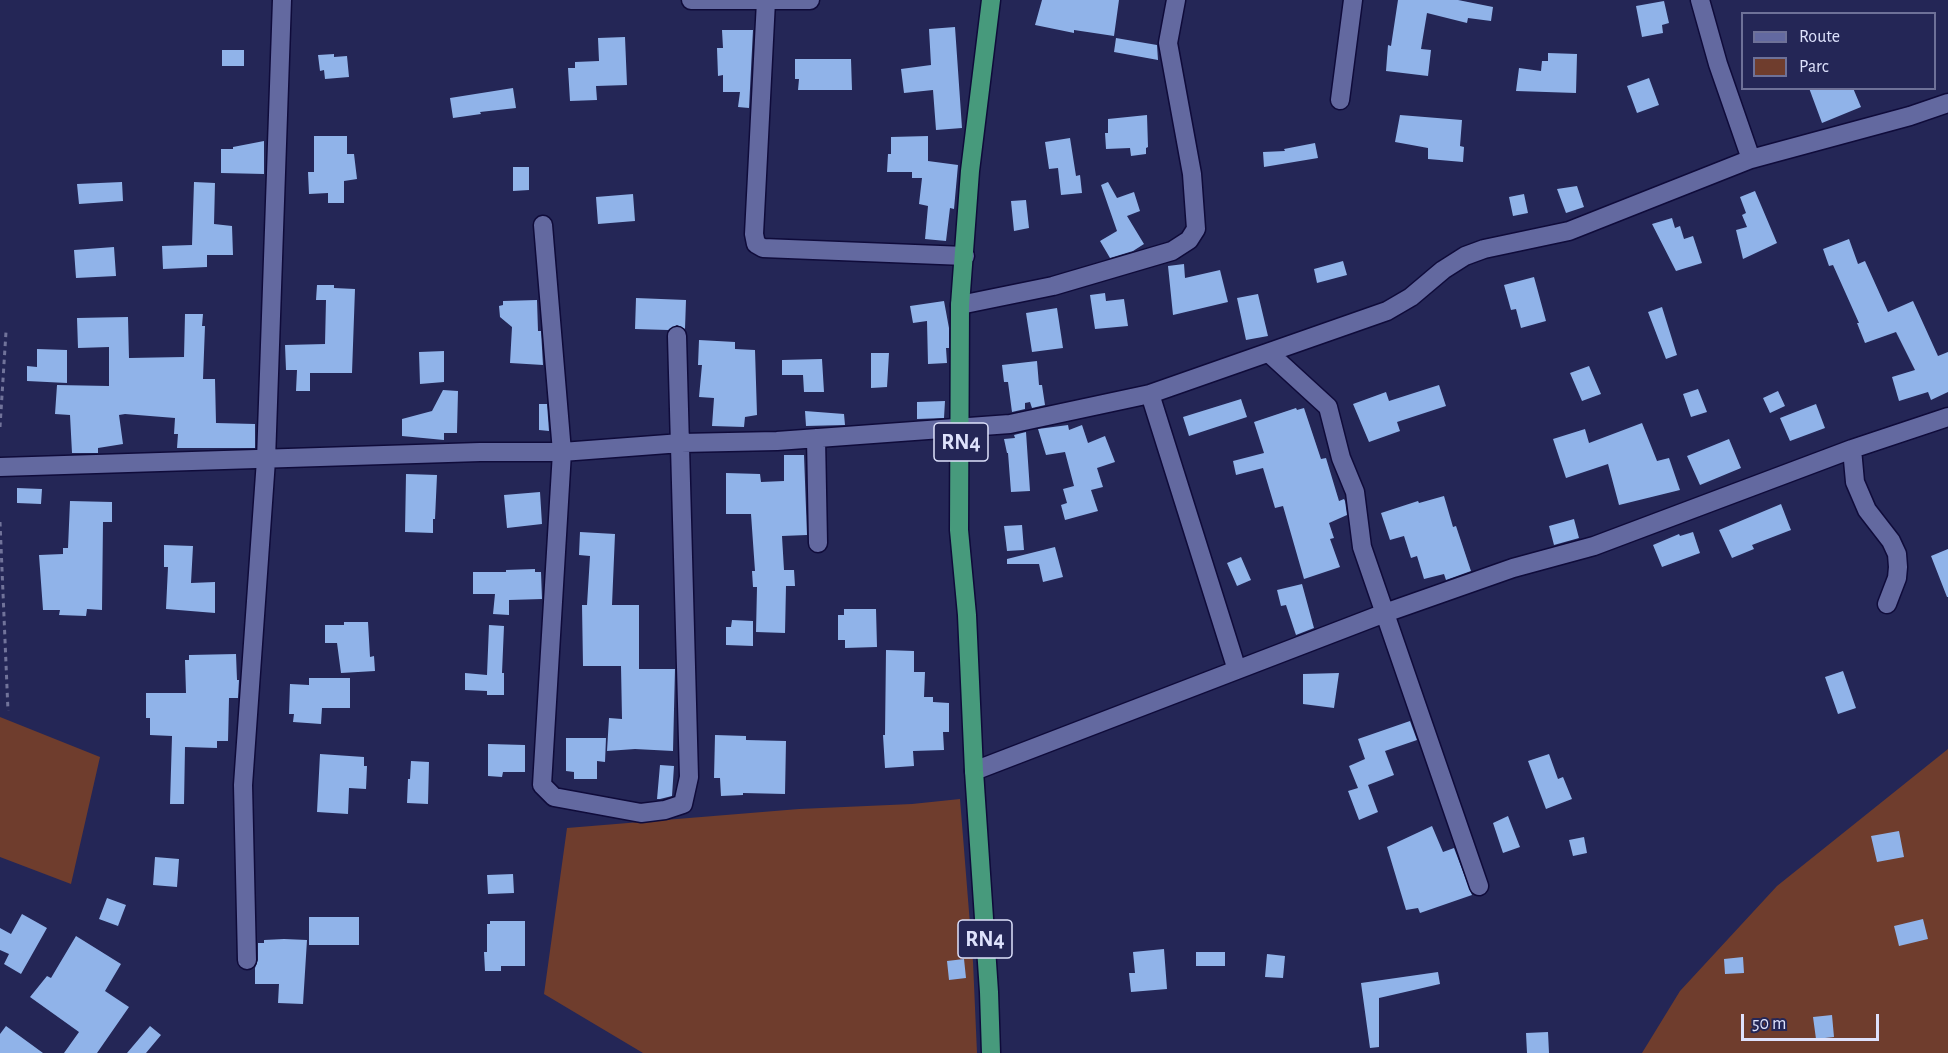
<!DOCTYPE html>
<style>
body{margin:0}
#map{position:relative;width:1948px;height:1053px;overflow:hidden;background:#242656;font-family:"Alegreya Sans",sans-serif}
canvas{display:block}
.legend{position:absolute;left:1741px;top:12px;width:195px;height:78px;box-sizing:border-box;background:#242656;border:2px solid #6e7198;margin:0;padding:8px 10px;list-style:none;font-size:18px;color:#dee2fc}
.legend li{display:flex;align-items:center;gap:12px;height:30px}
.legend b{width:30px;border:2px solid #6e7198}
.scale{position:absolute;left:1741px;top:1014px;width:138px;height:27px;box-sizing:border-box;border:3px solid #dee2fc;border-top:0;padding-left:8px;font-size:18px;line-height:21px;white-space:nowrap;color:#dee2fc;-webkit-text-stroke:4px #242656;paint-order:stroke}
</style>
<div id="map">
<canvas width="1948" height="1053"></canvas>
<ul class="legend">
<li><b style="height:8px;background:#6369a0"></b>Route</li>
<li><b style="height:16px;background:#6f3d2d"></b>Parc</li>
</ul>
<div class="scale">50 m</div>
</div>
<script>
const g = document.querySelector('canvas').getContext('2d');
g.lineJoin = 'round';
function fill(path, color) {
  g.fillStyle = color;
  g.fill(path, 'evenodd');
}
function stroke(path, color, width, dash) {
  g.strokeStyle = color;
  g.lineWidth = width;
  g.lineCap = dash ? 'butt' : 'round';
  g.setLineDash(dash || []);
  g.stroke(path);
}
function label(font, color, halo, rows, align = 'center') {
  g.font = font + ' "Alegreya Sans",sans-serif';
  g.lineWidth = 6;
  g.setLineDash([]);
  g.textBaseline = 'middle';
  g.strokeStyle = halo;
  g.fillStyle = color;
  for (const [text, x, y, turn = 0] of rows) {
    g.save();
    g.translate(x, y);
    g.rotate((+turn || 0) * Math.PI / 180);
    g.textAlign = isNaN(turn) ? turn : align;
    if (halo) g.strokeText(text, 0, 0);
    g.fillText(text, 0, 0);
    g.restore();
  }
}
fill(new Path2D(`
 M0 717 100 757 71 884 0 857Z
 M1948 749V1053H1642L1680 991 1777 886Z
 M960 799 973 962 977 1053H643L544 994 567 828 799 809 912 804Z`), '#6f3d2d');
fill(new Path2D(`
 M1042 0H1119L1114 36 1074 30V33L1035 25Z
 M1398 0H1458L1493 7 1491 21 1468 18 1467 23 1427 13 1421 49 1431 50 1428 76 1386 71 1388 45 1391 46Z
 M1664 1 1669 23 1662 25 1663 33 1642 37 1636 6Z
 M955 27 962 128 936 130 933 90 904 93 901 69 931 65 929 29Z
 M722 30H753L749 108 738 107 740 92H723V75L718 76 717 48H723Z
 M625 37 627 85 596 86 597 100 570 101 568 68H575V62L599 61 598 38Z
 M1116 38 1157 45 1158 60 1114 52Z
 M222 50H244V66H222Z
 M1548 53 1577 54 1576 93 1516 91 1519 68 1541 71 1542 61H1548Z
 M334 54V57L347 56 349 77 325 79 324 70 320 71 318 55Z
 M795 59H851L852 90H798L799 79H795Z
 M1649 78 1659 105 1637 113 1627 86Z
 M513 88 516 108 480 112 481 114 453 118 450 98Z
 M1809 88H1853L1861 107 1822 123Z
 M1147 115 1148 147 1146 148V154L1131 156 1130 148 1106 149 1105 133H1108V119Z
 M1400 115 1462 120 1460 146 1464 147 1463 162 1428 159V148L1395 142Z
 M314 136H347V154H354L357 179 344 181V203H328V193L309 194 308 172H314Z
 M928 136V161L958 165 954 209 950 208 946 241 925 239 928 206 919 204 922 178H912V172H887L888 154H891V137Z
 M1070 138 1076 176 1080 175 1082 193 1061 195 1058 168 1049 169 1045 142Z
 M264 141V174L221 173V149H233V147Z
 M1315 143 1318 158 1264 167 1263 152 1285 151 1284 149Z
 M513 167H529V190L513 191Z
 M122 182 123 201 79 204 77 184Z
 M194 182 215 183 214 224 232 226 233 255H207V267L163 269 162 246 192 245Z
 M1108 182 1117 198 1134 192 1140 211 1127 216 1144 244 1133 251 1110 258 1100 241 1117 231 1101 185Z
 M1577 186 1584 207 1566 213 1557 189Z
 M1755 191 1777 243 1743 259 1736 230 1747 227 1742 215 1746 213 1740 197Z
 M633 194 635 221 598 224 596 197Z
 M1524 194 1528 213 1513 216 1509 197Z
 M1026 200 1029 228 1014 231 1011 201Z
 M1672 218 1675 228 1680 226 1684 239 1693 236 1702 263 1676 271 1652 224Z
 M1849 239 1858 264 1865 261 1888 312 1913 301 1938 356 1948 352V392L1931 400 1928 392 1899 401 1892 377 1915 370 1896 332 1865 343 1857 323H1859L1833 265 1829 266 1823 249Z
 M114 247 116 276 76 278 74 250Z
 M1343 261 1347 275 1317 283 1314 269Z
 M1184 264 1185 278 1220 270 1228 302 1173 315 1168 266Z
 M1534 277 1546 321 1521 328 1516 309 1511 310 1504 285Z
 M317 285H334V288L355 289 352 373H310V391H296L297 370H286L285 345 325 344 326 300H316Z
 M1105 293 1106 301 1124 299 1128 326 1095 329 1090 295Z
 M1258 294 1268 336 1246 340 1237 298Z
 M636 298 686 300 685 329 677 325 668 330 635 329Z
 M537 300 538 331H541L543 365 510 363 512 327 500 317 499 306 503 305V301Z
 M944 301 949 328V348H946L947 363 928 364 927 321 913 323 910 306Z
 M1662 307 1677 355 1666 359 1648 312Z
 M1057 308 1063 348 1032 352 1026 313Z
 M185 314H203L202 326H205L203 379H215L216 423 255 424V448H177L178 434H174L175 418 125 414 119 415 123 444 98 448V453H72L70 415 55 414 57 385 109 386V347L78 348 77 318 128 317 129 358 184 357Z
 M699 340 735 342V349L755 350 757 415 745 417 744 427 712 426 714 398 699 397 702 365H698Z
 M37 349 67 350V383L27 381V366L37 367Z
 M444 351V382L420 384 419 352Z
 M871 353H889L887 387 871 388Z
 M822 359 824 392H804L803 375H782V360Z
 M1037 361 1039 385H1042L1045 405 1032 408 1030 402 1025 403V409L1012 412 1008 382H1004L1002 365Z
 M1589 366 1601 394 1582 401 1570 373Z
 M1439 385 1446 406 1397 422 1400 431 1369 442 1353 404 1386 392 1389 401Z
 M1698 389 1707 412 1691 417 1683 394Z
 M443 390 458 391 457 433H444V440L402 436V419L432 411Z
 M1778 391 1785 406 1770 413 1763 398Z
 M1241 399 1247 417 1189 436 1183 417Z
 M945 401 944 418 917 419V402Z
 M539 404H547L549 431 539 430Z
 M1816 404 1825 428 1790 441 1780 418Z
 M1296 408 1297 410 1304 408 1321 459 1326 458 1339 501 1344 499 1345 501 1347 515 1329 523 1334 538 1330 539 1340 567 1304 579 1283 506 1275 508 1263 468 1236 475 1233 461 1264 453 1254 422Z
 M805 411 844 414 845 425 806 426Z
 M1642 423 1657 461 1669 458 1680 490 1619 505 1608 464 1566 478 1553 439 1585 429 1589 443Z
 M1068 425 1069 430 1082 425 1088 443 1105 436 1115 462 1097 468 1103 487 1091 490 1098 511 1065 520 1061 505 1067 503 1063 489 1074 486 1065 452 1046 455 1038 429Z
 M1026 432 1030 491 1011 492 1008 453H1007L1004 439 1015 438 1014 435Z
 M1729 439 1741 468 1700 485 1687 456Z
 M784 455H804L807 535 782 536 784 570H794L795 586H786L785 633 756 632 757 587H753L752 571H755L751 514H726V473L760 474 761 482 784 481Z
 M406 474 437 475 435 519H433V533L405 532Z
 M17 488 42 489 41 504 17 503Z
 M540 492 542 524 507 528 504 495Z
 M1444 496 1453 527 1456 526 1471 571 1446 580 1444 574 1424 579 1417 556 1411 558 1404 536 1390 540 1381 513 1418 501 1419 503Z
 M70 501 112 502V522H103L102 610 87 609 86 616 59 615 60 610H43L39 555 63 554V548H68Z
 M1781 504 1791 530 1752 545 1754 549 1732 558 1719 530Z
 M1574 519 1579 538 1554 545 1549 526Z
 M1022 525 1024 550 1007 551 1004 526Z
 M580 532 615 534 612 605H639V669H675L673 751 635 749 607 751 609 718 622 719 621 666H583L582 605H587L590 556 579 555Z
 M1693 532 1700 553 1662 567 1653 545 1679 534 1680 536Z
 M164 545 193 546 191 583 215 582V613L166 609 168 567H164Z
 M1055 547 1063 577 1043 582 1039 564H1007V559Z
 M1948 549V597H1947L1931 556Z
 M1241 557 1251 580 1237 586 1227 563Z
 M535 569V572H541L542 599 509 600V615L493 614 495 594H473V572H506V570Z
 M1302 584 1314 628 1296 635 1286 605 1281 606 1277 590Z
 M844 609H876L877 647 845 648V640H838V615H844Z
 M732 620 753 621V646L726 645V627H731Z
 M344 622H368L370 657 374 656 375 671 341 673 337 643H325V625H344Z
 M489 625 504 626 502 673H504V695H487V691L465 690V673L487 675Z
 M886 650 914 651V672H925L924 697H933V702L949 703V732H943L944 750 913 751 914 766 885 768 883 735H885Z
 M236 654 237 680H239L238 698H229L228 741H217V748L185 747 184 804H170L172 736 150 735V718H146V693H186L185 660H189V655Z
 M1843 671 1856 708 1838 714 1825 677Z
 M1339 673 1334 708 1303 704V674Z
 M309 678H350V708H322L321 724 293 722 294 714H289L290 684 309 685Z
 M1410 721 1417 740 1385 751 1394 775 1368 785 1378 812 1359 820 1348 791 1358 788 1349 766 1365 759 1358 739Z
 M715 735 746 736V740L786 741 785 794 743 793V795L721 796 720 778H714Z
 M566 738H606L605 762 597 761V779H574V772L566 771Z
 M488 744 525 745V772H503L502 777 488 776Z
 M320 754 364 757V766H367L366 789 349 788 348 814 317 812Z
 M1549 754 1558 779 1563 777 1572 799 1546 809 1528 761Z
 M411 761 429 762 428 804 407 803 408 779H410Z
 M660 765 674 766 672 796 660 799H657Z
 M1508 816 1520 847 1503 853 1493 823Z
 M1432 826 1443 852 1454 848 1472 895 1420 913 1418 908 1406 910 1387 847Z
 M1899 831 1904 857 1877 862 1871 836Z
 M1584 837 1587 853 1573 856 1569 840Z
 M155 857 179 859 177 887 153 885Z
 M513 874 514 893 488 894 487 875Z
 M107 898 126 905 118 926 99 919Z
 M22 914 47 928 21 974 4 964 9 954 0 950V928L11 934Z
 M309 917H359V945H309Z
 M1923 919 1928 939 1899 946 1894 926Z
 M490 921H525V966H501V971H485L484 952H487V924H490Z
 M76 936 121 964 105 991 129 1007 97 1053H64L79 1032 30 997 47 976 51 978Z
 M284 939 307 940 303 1004 278 1003 279 984H255V968L258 960V943H264V940Z
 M1164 949 1167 989 1131 992 1129 973H1135L1133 952Z
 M1196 952H1225V966H1196Z
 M1267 954 1285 956 1283 978 1265 977Z
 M1743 957 1744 973 1725 974 1724 959Z
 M964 959 966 978 949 980 947 961Z
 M1438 972 1440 984 1379 998V1047L1370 1048 1361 983Z
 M1832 1015 1834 1037 1816 1039 1813 1017Z
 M6 1026 43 1053H0V1034Z
 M150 1026 161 1035 146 1053H127Z
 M1548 1032 1549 1053H1527L1526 1033Z`), '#90b3e9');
const minor = new Path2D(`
 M691 0H810
 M1700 0 1718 64 1751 159
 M766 1 754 234 756 244 763 248 965 256
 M1340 100 1353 0
 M543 225 562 452 542 785 554 797 641 813 665 810 683 804 689 777 677 336
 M960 305 1053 286 1172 251 1189 240 1196 229 1192 174 1168 43 1176 0
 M1269 353 1328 407 1341 458 1355 492 1362 547 1479 886
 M1150 394 1237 670
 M816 438 818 543
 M1852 449 1855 482 1867 510 1891 541 1897 554 1898 567 1897 578 1887 604
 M0 467 480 452H562L681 443 777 441 1010 424 1150 394 1387 311 1411 297 1443 270 1465 256 1484 249 1569 231 1751 159 1910 116 1948 103
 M974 771 1385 613 1513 568 1594 546 1852 449 1948 417
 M247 960 243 785 266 460 282 0`);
const trunk = new Path2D(`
 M991 1053 989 992 974 771 967 615 959 530 960 305 970 171 991 0`);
stroke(minor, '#0f0b3a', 21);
stroke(trunk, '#0f0b3a', 21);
stroke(new Path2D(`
 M0 427 6 332
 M0 522 8 711`), '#71739a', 3, [4.5, 4.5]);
stroke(minor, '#6369a0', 18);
stroke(trunk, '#479a7c', 18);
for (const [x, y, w] of [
 [961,442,54],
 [985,939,54]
]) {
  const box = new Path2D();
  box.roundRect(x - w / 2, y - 19, w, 38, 4.5);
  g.fillStyle = '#242656';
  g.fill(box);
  stroke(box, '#dee2fc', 1.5);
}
label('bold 22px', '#dee2fc', null, [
 ["RN4",961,442],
 ["RN4",985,939]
]);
</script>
